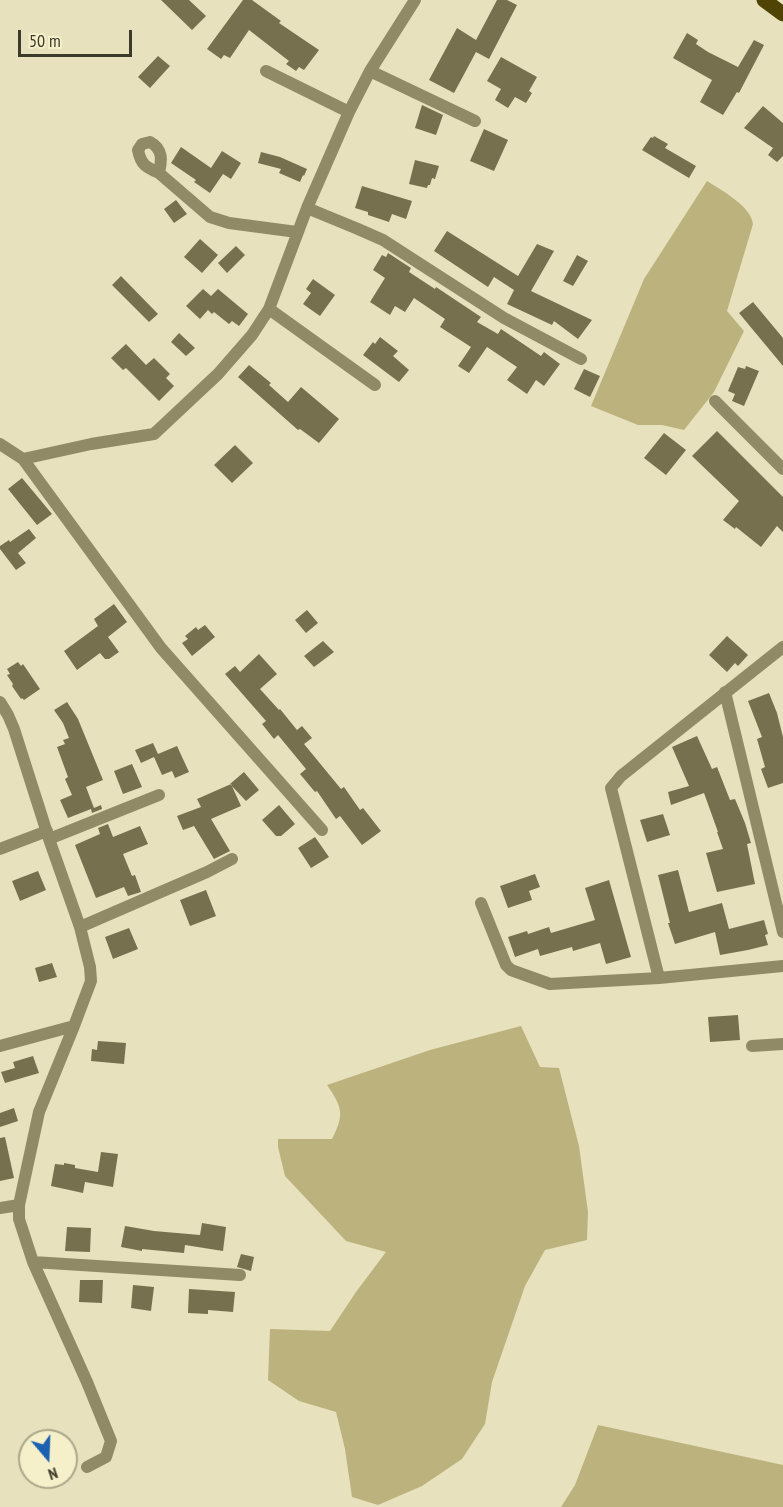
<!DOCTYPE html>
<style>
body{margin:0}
#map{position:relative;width:783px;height:1507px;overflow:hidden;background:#e8e1bd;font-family:"PT Sans Narrow",sans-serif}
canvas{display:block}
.north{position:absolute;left:18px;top:1429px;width:60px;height:60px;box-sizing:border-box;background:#f5efca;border:2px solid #aba78a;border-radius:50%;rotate:161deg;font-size:16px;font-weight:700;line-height:24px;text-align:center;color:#3c3a2b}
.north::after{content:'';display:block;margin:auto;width:21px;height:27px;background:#1c61b1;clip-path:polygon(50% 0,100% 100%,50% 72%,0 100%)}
.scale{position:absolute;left:18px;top:30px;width:114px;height:27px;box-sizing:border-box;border:3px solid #3c3a2b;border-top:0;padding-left:8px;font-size:18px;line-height:21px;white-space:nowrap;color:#3c3a2b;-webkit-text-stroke:4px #f5efca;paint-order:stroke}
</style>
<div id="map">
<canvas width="783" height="1507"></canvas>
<div class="north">N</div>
<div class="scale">50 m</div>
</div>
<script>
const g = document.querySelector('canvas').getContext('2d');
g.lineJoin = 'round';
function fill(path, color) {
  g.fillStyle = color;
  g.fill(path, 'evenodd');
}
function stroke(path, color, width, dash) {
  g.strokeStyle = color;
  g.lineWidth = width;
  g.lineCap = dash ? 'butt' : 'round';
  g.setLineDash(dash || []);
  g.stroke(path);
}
fill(new Path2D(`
 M707 181C721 190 751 206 753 224L727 311 744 331 714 392 684 430 662 425H638L591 406 644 279Z
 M521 1026 540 1067 559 1068 579 1146 588 1212 587 1240 545 1250 525 1286 492 1382 485 1424 462 1459 422 1486 378 1505 352 1497 345 1449 336 1412 299 1401 268 1380 270 1329 330 1331 356 1292 386 1252 346 1241 285 1176 278 1147V1139H332C345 1114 342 1107 327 1085L430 1050Z
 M598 1425 783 1465V1507H561L575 1485Z`), '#bcb27e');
fill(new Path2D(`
 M161 0H189L206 16 192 30Z
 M243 0H252L281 21 279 23 319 50 304 70 299 67 296 71 286 64 289 61 249 30 230 58 224 55 221 59 207 49Z
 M497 0H507L517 5 489 59 476 52 454 93 429 80 457 28 476 40Z
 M687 33 698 40 696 44 708 52 738 67 754 40 764 45 739 93 737 92 723 115 700 102 712 80 673 58Z
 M158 56 170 66 150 88 138 77Z
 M501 57 537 77 529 91 532 93 526 103 515 97 508 108 495 100 501 89 487 81Z
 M422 105 443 115 436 135 415 128Z
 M763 106 783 123V156L777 162 768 155 773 148 744 128Z
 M484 129 508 140 494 171 470 161Z
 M654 136 668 144 665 148 696 166 689 178 642 150 651 137 653 138Z
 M181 147 211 168 222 151 241 163 231 179 223 174 210 193 194 182 196 180 171 163Z
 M261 152 280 157 307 169 304 176 303 175 300 182 279 173 281 169 258 163Z
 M415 160 439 166 435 179 432 178 430 185H428L427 188 409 184Z
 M362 186 412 201 406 219 392 214 389 222 368 215V212L355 208Z
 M176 200 187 214 174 223 164 209Z
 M447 231 518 276 537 244 554 251 531 291 592 320 578 339 554 321 552 325 507 304 514 290 494 277 488 287 434 251Z
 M200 239 218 255 202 273 184 257Z
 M236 246 245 255 227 273 218 263Z
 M388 253 411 268 409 272 435 289 436 287 481 317 477 322 498 334 501 329 541 356 544 352 560 364 544 386 536 380 527 394 507 380 517 367 487 347 469 373 458 366 471 347 440 327 445 319 414 298 405 312 395 306 390 315 370 302 385 278 373 270 382 255 386 257Z
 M577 255 588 261 573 286 563 281Z
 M121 276 158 314 149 322 112 285Z
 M313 279 335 295 320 316 303 304 311 293 306 289Z
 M203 289 211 296 218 289 248 314 239 326 232 321 229 324 214 312 212 314 208 310 200 319 186 306Z
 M753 302 783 338V366L739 313Z
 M179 333 195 348 186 356 171 342Z
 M380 337 398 351 393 356 409 370 399 382 363 355 373 342 375 344Z
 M126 344 146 365 154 358 170 374 166 378 174 386 159 401 126 368 123 370 111 358Z
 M249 365 271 383 269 385 288 402 301 387 339 419 319 443 300 429 298 430 238 377Z
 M746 366 759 371 744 406 732 401 735 394 728 391 738 367 745 369Z
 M584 369 600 376 590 397 574 389Z
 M717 431 783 497V532L777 526 761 547 736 527 735 529 723 520 739 501 692 456Z
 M664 433 686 450 666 475 644 458Z
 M235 445 253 463 232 483 214 465Z
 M22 478 52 514 37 525 8 489Z
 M29 529 36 538 18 553 26 563 16 570 0 549V546L9 540 10 542Z
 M114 604 127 622 108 637 119 652 109 659H105L100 653 77 670 64 651 98 626 94 619Z
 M307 610 318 623 306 633 295 620Z
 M205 625 215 637 192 656 182 643 188 639 185 636 196 627 198 630Z
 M727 636 748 655 738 666 735 663 727 672 709 655Z
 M323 641 334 652 314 667 304 656Z
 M259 654 277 674 260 689 279 710 280 709 297 730 302 726 312 738 304 744 341 789 344 787 360 810 363 808 381 831 362 845 340 816 336 819 317 791 315 792 300 774 306 769 278 735 274 739 262 724 266 721 225 674 235 666 240 672Z
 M18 662 21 666 23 664 40 689 24 700 22 698 21 699 12 686 13 684 7 675 10 674 7 669Z
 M769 693 777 713 783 737V783L768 788 761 769 765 767 757 739 762 737 748 701Z
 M67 702 78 719 103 780 86 787 94 808 101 805 102 809 92 813 91 809 68 818 60 800 72 795 65 779 68 777 57 747 65 744 63 740 69 738 63 723 54 710Z
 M697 736 712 769 717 767 730 800 735 799 745 823 751 843 747 844 755 884 717 892 706 853 723 849 717 832H718L704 793 671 805 668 792 689 786 672 747Z
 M153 743 158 754 177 746 189 772 175 778 172 771 162 775 154 757 141 763 135 750Z
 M132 764 142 787 123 794 114 771Z
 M244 772 259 790 246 801 230 784Z
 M231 784 241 806 211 819 230 851 214 859 194 826 183 830 177 816 201 807 197 799Z
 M279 805 295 824 281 836H276L262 820Z
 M663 814 670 835 647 842 640 820Z
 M108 824 113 837 140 826 148 844 123 854 132 876 135 875 141 892 128 896 124 887 96 898 75 845 100 834 98 828Z
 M315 837 329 857 311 868 298 848Z
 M678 870 689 912 722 903 729 929 764 920 768 934 765 935 768 945 748 950 720 955 715 932 675 944 668 923H670L658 875Z
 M38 871 46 890 20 901 12 881Z
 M535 874 540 887 529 891 532 900 508 908 500 886Z
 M609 880 631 957 606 964 600 943 573 951 572 947 540 956 538 949 515 957 508 937 527 931 528 934 549 927 551 933 595 920 585 888Z
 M206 890 216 916 190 926 180 900Z
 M129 928 138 949 113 959 105 937Z
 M52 963 57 977 39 982 35 968Z
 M738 1015 740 1040 710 1042 708 1017Z
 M98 1041 126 1043 124 1064 91 1061 92 1049 97 1050Z
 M33 1056 39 1073 5 1083 1 1072 15 1068 13 1062Z
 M14 1108 18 1121 0 1127V1113Z
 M5 1137 14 1178 0 1181V1138Z
 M101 1152 118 1154 113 1187 85 1182 83 1193 51 1186 55 1164 64 1165V1163L75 1165V1168L98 1172Z
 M202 1223 226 1227 223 1251 185 1245 184 1253 142 1249V1251L121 1247 125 1226 154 1231 200 1235Z
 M67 1227 91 1228 90 1252 65 1251Z
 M241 1254 254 1257 251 1271 237 1267Z
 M80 1280H103L102 1303 79 1302Z
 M133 1285 154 1287 151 1311 131 1308Z
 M189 1289 235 1292 233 1312 208 1310V1314L188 1313Z`), '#76704f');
stroke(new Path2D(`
 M266 71 349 112
 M370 71 475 121
 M150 142C163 149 162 160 159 173 146 167 141 165 138 150L142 144Z
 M159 173 210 217 229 223 297 232
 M307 208 358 229 383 240 504 318 581 359
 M269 309 375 385
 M715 401 783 469
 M0 444 23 459 91 444 154 434 218 374 252 335 269 309 307 208 349 112 370 71 415 0
 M23 459 161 648 322 830
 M725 692 783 932
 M0 702 8 715 14 729 49 839 80 927 90 967 91 981 74 1026 39 1112 19 1205V1219L33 1262 87 1382 111 1441 106 1457 87 1467
 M49 839 159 795
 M0 849 47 831
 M481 903 506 965 511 970 550 984 659 978 783 966
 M80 927 207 872 232 859
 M659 978 611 788 621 776 783 647
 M0 1046 74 1026
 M752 1046 783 1044
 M0 1208 19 1205
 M33 1262 240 1275`), '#918a66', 12);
stroke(new Path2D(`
 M764 0 783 14`), '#4f4403', 15);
</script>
